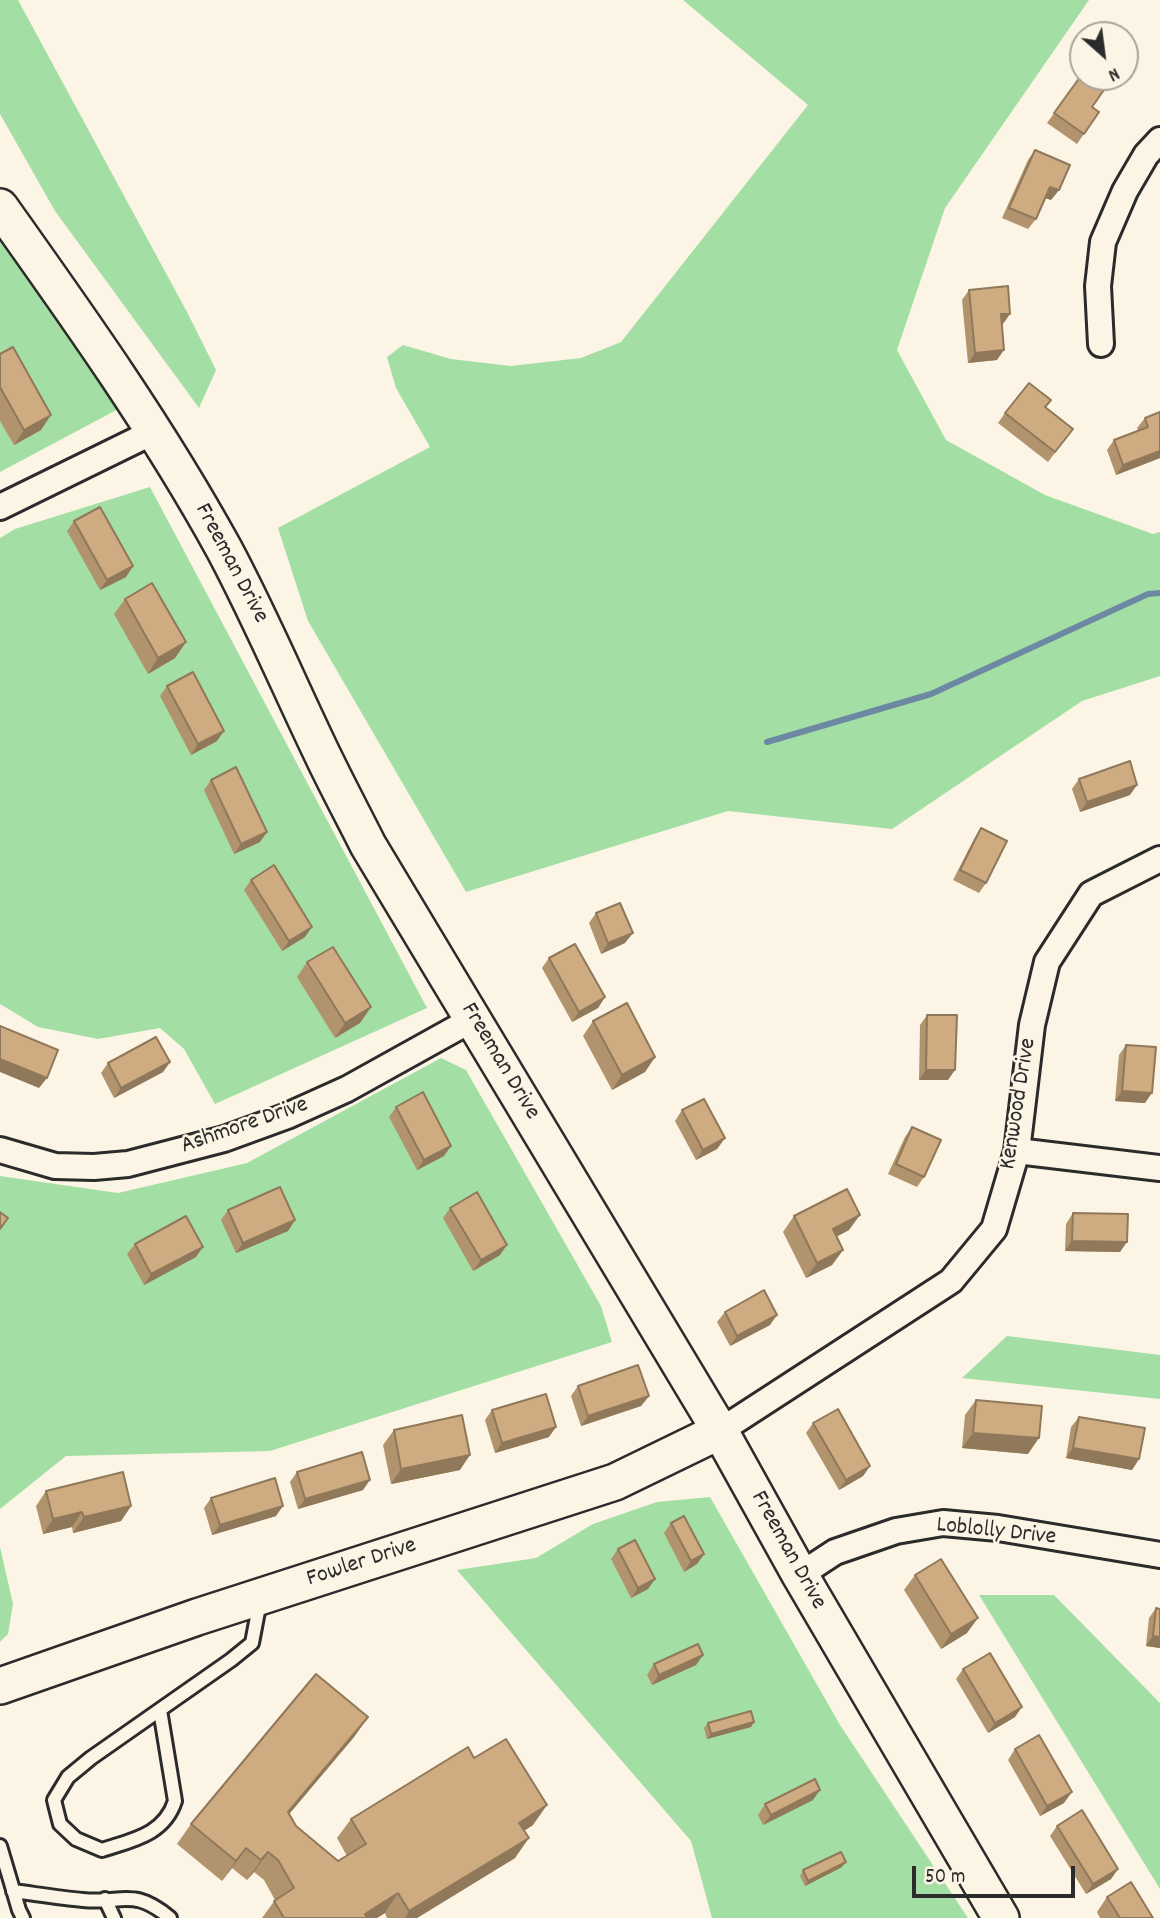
<!DOCTYPE html>
<style>
body{margin:0}
#map{position:relative;width:1160px;height:1918px;overflow:hidden;background:#fcf5e5;font-family:Dekko,sans-serif}
canvas{display:block}
.north{position:absolute;left:1069px;top:21px;width:70px;height:70px;box-sizing:border-box;background:#fcf5e5;border:2px solid #a8a49b;border-radius:50%;rotate:152deg;font-size:19px;font-weight:700;line-height:28px;text-align:center;color:#2b2b2b}
.north::after{content:'';display:block;margin:auto;width:24px;height:32px;background:#2b2b2b;clip-path:polygon(50% 0,100% 100%,50% 72%,0 100%)}
.scale{position:absolute;left:912px;top:1866px;width:163px;height:32px;box-sizing:border-box;border:4px solid #2b2b2b;border-top:0;padding-left:9px;font-size:21px;line-height:24px;white-space:nowrap;color:#2b2b2b;-webkit-text-stroke:5px #fcf5e5;paint-order:stroke}
</style>
<div id="map">
<canvas width="1160" height="1918"></canvas>
<div class="north">N</div>
<div class="scale">50 m</div>
</div>
<script>
const g = document.querySelector('canvas').getContext('2d');
g.lineJoin = 'round';
function fill(path, color) {
  g.fillStyle = color;
  g.fill(path, 'evenodd');
}
function stroke(path, color, width, dash) {
  g.strokeStyle = color;
  g.lineWidth = width;
  g.lineCap = dash ? 'butt' : 'round';
  g.setLineDash(dash || []);
  g.stroke(path);
}
function label(font, color, halo, rows, align = 'center') {
  g.font = font + ' Dekko,sans-serif';
  g.lineWidth = 5;
  g.setLineDash([]);
  g.textBaseline = 'middle';
  g.strokeStyle = halo;
  g.fillStyle = color;
  for (const [text, x, y, turn = 0] of rows) {
    g.save();
    g.translate(x, y);
    g.rotate((+turn || 0) * Math.PI / 180);
    g.textAlign = isNaN(turn) ? turn : align;
    if (halo) g.strokeText(text, 0, 0);
    g.fillText(text, 0, 0);
    g.restore();
  }
}
fill(new Path2D(`
 M0 0H18L187 312 216 370 199 408 55 211 0 114Z
 M683 0H1089L945 208 897 350 946 440 1045 495 1153 534 1160 532V676L1082 701 892 829 728 811 466 892 308 621 278 528 430 447 396 388 387 357 403 345 451 359 511 366 581 358 621 342 808 105Z
 M0 231 124 406 0 472Z
 M150 487 427 1008 215 1104 184 1049 160 1028 98 1039 38 1027 0 1004V538L15 529Z
 M441 1058 466 1070 601 1306 612 1342 270 1451 66 1456 0 1509V1176L118 1193 247 1163Z
 M1007 1336 1160 1355V1399L962 1378Z
 M710 1497 840 1725 968 1918H712L691 1841 457 1570 536 1558 593 1524 657 1502Z
 M0 1547 13 1604 8 1634 0 1642Z
 M979 1595H1054L1160 1703V1889Z`), '#a3dfa5');
stroke(new Path2D(`
 M767 742 931 694 1148 594 1160 593`), '#6d88a3', 6);
const lane = new Path2D(`
 M160 1710 175 1801C164 1835 132 1840 102 1850L76 1839 60 1824 54 1800 68 1777 91 1758 231 1660 252 1643 260 1601
 M0 1846 19 1910 23 1918
 M13 1891C36 1894 60 1898 83 1900 123 1904 133 1887 170 1918
 M105 1899 114 1918`);
const street = new Path2D(`
 M1101 344 1098 286 1103 242 1125 191 1146 155 1160 140
 M0 507 155 431
 M0 1150 55 1166 94 1167 128 1164 224 1139 287 1116 347 1089 473 1019
 M1017 1151 1160 1168
 M720 1431 951 1281 994 1229 1017 1151 1032 1025 1047 962 1091 894 1160 859
 M800 1575 835 1552 896 1531 943 1523 998 1528 1160 1555`);
const secondary = new Path2D(`
 M0 207C79 318 158 429 224 549 261 618 291 690 325 760 339 789 354 817 368 845L720 1431 800 1575 1001 1918
 M0 1686 197 1617 615 1482 720 1431`);
stroke(lane, '#2b2b2b', 18);
stroke(street, '#2b2b2b', 30);
stroke(secondary, '#2b2b2b', 40);
stroke(lane, '#fcf5e5', 12);
stroke(street, '#fcf5e5', 24);
stroke(secondary, '#fcf5e5', 35);
fill(new Path2D(`
 M1083 73 1092 107 1099 112 1077 144 1047 123Z
 M1035 150 1059 190 1051 200 1045 198 1036 219 1028 229 1002 218 1028 160Z
 M969 290 1003 324H1001L997 360 968 363 962 300Z
 M0 354 41 430 14 445 0 421Z
 M1045 408 1073 429 1048 462 998 423 1005 413Z
 M1160 412V458L1116 475 1107 450 1114 440 1138 430 1137 428 1145 418Z
 M74 521 133 566 126 577 100 590 67 531Z
 M125 599 186 642 175 658 148 674 114 614Z
 M167 686 217 741 191 755 160 696Z
 M1079 779 1130 795 1080 812 1072 789Z
 M211 780 260 842 234 854 204 790Z
 M981 828 986 883 979 893 953 880 974 839Z
 M251 880 305 937 282 951 244 890Z
 M596 913 625 943 601 954 589 923Z
 M549 958 605 997 598 1008 572 1022 542 968Z
 M307 962 371 1007 360 1023 335 1038 297 977Z
 M927 1015 948 1080H919L920 1025Z
 M593 1021 655 1057 645 1072 612 1090 583 1036Z
 M1126 1045 1145 1103 1115 1101 1119 1055Z
 M170 1062 163 1072 114 1098 101 1073 108 1063Z
 M396 1107 444 1156 417 1170 389 1117Z
 M682 1110 725 1138 717 1149 696 1160 675 1121Z
 M912 1127 924 1177 917 1187 888 1174 905 1137Z
 M450 1208 500 1255 473 1271 443 1218Z
 M228 1210 295 1220 288 1231 236 1253 221 1220Z
 M1073 1213 1120 1252 1065 1251 1066 1224Z
 M794 1216 849 1230 836 1237 843 1250 832 1265 806 1278 783 1232Z
 M135 1244 196 1257 144 1285 127 1254Z
 M725 1312 770 1325 730 1346 717 1322Z
 M578 1386 649 1396 641 1406 581 1426 571 1396Z
 M976 1400 1028 1454 962 1448 965 1415Z
 M492 1410 549 1437 495 1453 485 1420Z
 M1079 1417 1139 1459 1132 1470 1066 1458 1071 1427Z
 M813 1423 870 1466 863 1476 839 1490 806 1433Z
 M394 1430 460 1470 391 1484 383 1445Z
 M297 1472 363 1490 298 1509 290 1482Z
 M46 1491 131 1506 121 1521 73 1533 72 1527 43 1534 36 1506Z
 M211 1498 276 1516 212 1535 204 1508Z
 M671 1523 704 1554 697 1564 684 1572 664 1533Z
 M618 1549 655 1579 648 1589 631 1598 611 1559Z
 M915 1575 967 1633 941 1649 904 1590Z
 M1156 1608 1160 1609V1648L1146 1646 1149 1618Z
 M703 1655 696 1665 652 1685 647 1675 654 1664Z
 M963 1669 1015 1717 988 1733 956 1679Z
 M368 1717 354 1737 289 1814 296 1826 338 1861 347 1856 337 1838 351 1819 474 1758 533 1825 524 1831 515 1858 417 1918H387L385 1913 377 1918H262L275 1900 264 1880 254 1872 247 1880 232 1868 222 1881 177 1844 191 1824Z
 M754 1722 751 1727 707 1739 704 1728 708 1723Z
 M1015 1749 1064 1803 1040 1816 1008 1760Z
 M813 1800 763 1825 758 1815 765 1804Z
 M1057 1826 1118 1869 1111 1879 1086 1894 1050 1836Z
 M842 1867 805 1886 800 1876 803 1870Z
 M1107 1897 1153 1918H1100L1097 1912Z`), '#b1936e');
fill(new Path2D(`
 M1050 187 1059 190 1051 200 1043 197Z
 M1001 314H1010L1003 324 993 325Z
 M1004 350 997 360 968 363 975 353Z
 M51 415 41 430 14 445 24 430Z
 M1160 451V458L1116 475 1123 465Z
 M133 566 126 577 100 590 107 580Z
 M186 642 175 658 148 674 158 658Z
 M224 731 217 741 191 755 198 744Z
 M1137 785 1130 795 1080 812 1087 802Z
 M267 832 260 842 234 854 241 844Z
 M312 927 305 937 282 951 289 941Z
 M633 933 625 943 601 954 608 943Z
 M605 997 598 1008 572 1022 579 1012Z
 M371 1007 360 1023 335 1038 345 1023Z
 M655 1057 645 1072 612 1090 622 1075Z
 M0 1059 47 1078 39 1088 0 1072Z
 M170 1062 163 1072 114 1098 121 1088Z
 M926 1070H955L948 1080H919Z
 M1122 1091 1152 1093 1145 1103 1115 1101Z
 M725 1138 717 1149 696 1160 703 1150Z
 M451 1146 444 1156 417 1170 424 1160Z
 M860 1215 849 1230 822 1244 833 1229Z
 M295 1220 288 1231 236 1253 243 1243Z
 M1072 1241 1127 1242 1120 1252 1065 1251Z
 M507 1245 500 1255 473 1271 481 1260Z
 M203 1247 196 1257 144 1285 151 1274Z
 M843 1250 832 1265 806 1278 817 1263Z
 M777 1315 770 1325 730 1346 737 1336Z
 M649 1396 641 1406 581 1426 588 1416Z
 M556 1427 549 1437 495 1453 502 1443Z
 M973 1433 1039 1438 1028 1454 962 1448Z
 M1073 1448 1139 1459 1132 1470 1066 1458Z
 M470 1455 460 1470 391 1484 401 1469Z
 M870 1466 863 1476 839 1490 846 1480Z
 M370 1480 363 1490 298 1509 305 1499Z
 M131 1506 121 1521 73 1533 84 1517Z
 M283 1506 276 1516 212 1535 220 1525Z
 M82 1512 72 1527 43 1534 53 1519Z
 M704 1554 697 1564 684 1572 691 1561Z
 M655 1579 648 1589 631 1598 638 1588Z
 M978 1618 967 1633 941 1649 951 1634Z
 M1153 1636 1160 1637V1648L1146 1646Z
 M703 1655 696 1665 652 1685 659 1675Z
 M1022 1707 1015 1717 988 1733 995 1723Z
 M368 1717 354 1737 274 1832 288 1812Z
 M754 1722 751 1727 707 1739 711 1734Z
 M820 1790 813 1800 763 1825 771 1815Z
 M1072 1792 1064 1803 1040 1816 1047 1806Z
 M547 1805 533 1825 505 1842 519 1823Z
 M529 1838 515 1858 417 1918H405L409 1911Z
 M246 1848 232 1868 222 1881 236 1861Z
 M268 1852 254 1872 247 1880 261 1860Z
 M846 1862 842 1867 805 1886 808 1881Z
 M1118 1869 1111 1879 1086 1894 1093 1884Z
 M398 1893 385 1913 377 1918H362L365 1914Z`), '#90785a');
const building = new Path2D(`
 M1083 73V77H1113L1092 107 1099 112 1084 134 1054 113Z
 M1035 150 1070 165 1059 190 1050 187 1036 219 1009 208Z
 M1008 286 1010 314H1001L1004 350 975 353 969 290Z
 M13 347 51 415 24 430 0 387V354Z
 M1029 383 1051 400 1045 407 1073 429 1055 452 1005 413Z
 M1160 412V451L1123 465 1114 440 1148 427 1145 418Z
 M100 507 133 566 107 580 74 521Z
 M152 583 186 642 158 658 125 599Z
 M193 672 224 731 198 744 167 686Z
 M1130 761 1137 785 1087 802 1079 779Z
 M236 767 267 832 241 844 211 780Z
 M981 828 1007 841 986 883 960 870Z
 M274 865 312 927 289 941 251 880Z
 M620 903 633 933 608 943 596 913Z
 M575 944 605 997 579 1012 549 958Z
 M333 947 371 1007 345 1023 307 962Z
 M627 1003 655 1057 622 1075 593 1021Z
 M927 1015H957L955 1070H926Z
 M0 1026 58 1050 47 1078 0 1059Z
 M156 1037 170 1062 121 1088 108 1063Z
 M1126 1045 1156 1047 1152 1093 1122 1091Z
 M423 1092 451 1146 424 1160 396 1107Z
 M704 1099 725 1138 703 1150 682 1110Z
 M912 1127 941 1140 924 1177 896 1164Z
 M280 1187 295 1220 243 1243 228 1210Z
 M847 1189 860 1215 833 1229 843 1250 817 1263 794 1216Z
 M477 1192 507 1245 481 1260 450 1208Z
 M0 1212 8 1218 0 1229Z
 M1073 1213 1128 1214 1127 1242 1072 1241Z
 M186 1216 203 1247 151 1274 135 1244Z
 M764 1290 777 1315 737 1336 725 1312Z
 M638 1365 649 1396 588 1416 578 1386Z
 M546 1394 556 1427 502 1443 492 1410Z
 M976 1400 1042 1406 1039 1438 973 1433Z
 M838 1409 870 1466 846 1480 813 1423Z
 M462 1415 470 1455 401 1469 394 1430Z
 M1079 1417 1145 1428 1139 1459 1073 1448Z
 M362 1452 370 1480 305 1499 297 1472Z
 M123 1472 131 1506 84 1517 82 1512 53 1519 46 1491Z
 M275 1478 283 1506 220 1525 211 1498Z
 M684 1516 704 1554 691 1561 671 1523Z
 M635 1540 655 1579 638 1588 618 1549Z
 M941 1559 978 1618 951 1634 915 1575Z
 M1156 1608 1160 1609V1637L1153 1636Z
 M698 1644 703 1655 659 1675 654 1664Z
 M990 1653 1022 1707 995 1723 963 1669Z
 M316 1674 368 1717 288 1812 296 1826 338 1861 366 1844 351 1819 468 1747 474 1758 506 1739 547 1805 519 1823 529 1838 409 1911 398 1893 365 1914 367 1918H284L274 1901 294 1888 278 1860 268 1852 261 1860 246 1848 236 1861 191 1824Z
 M751 1711 754 1722 711 1734 708 1723Z
 M1039 1735 1072 1792 1047 1806 1015 1749Z
 M815 1779 820 1790 771 1815 765 1804Z
 M1082 1810 1118 1869 1093 1884 1057 1826Z
 M841 1852 846 1862 808 1881 803 1870Z
 M1131 1882 1153 1918H1120L1107 1897Z`);
fill(building, '#ceab80');
stroke(building, '#90785a', 2);
label('24px', '#2b2b2b', '#fcf5e5', [
 ["Freeman Drive",230,564,62],
 ["Freeman Drive",499,1062,59],
 ["Kenwood Drive",1020,1104,-81],
 ["Ashmore Drive",245,1127,-19],
 ["Loblolly Drive",996,1533,6],
 ["Freeman Drive",787,1551,61],
 ["Fowler Drive",362,1564,-18]
]);
</script>
